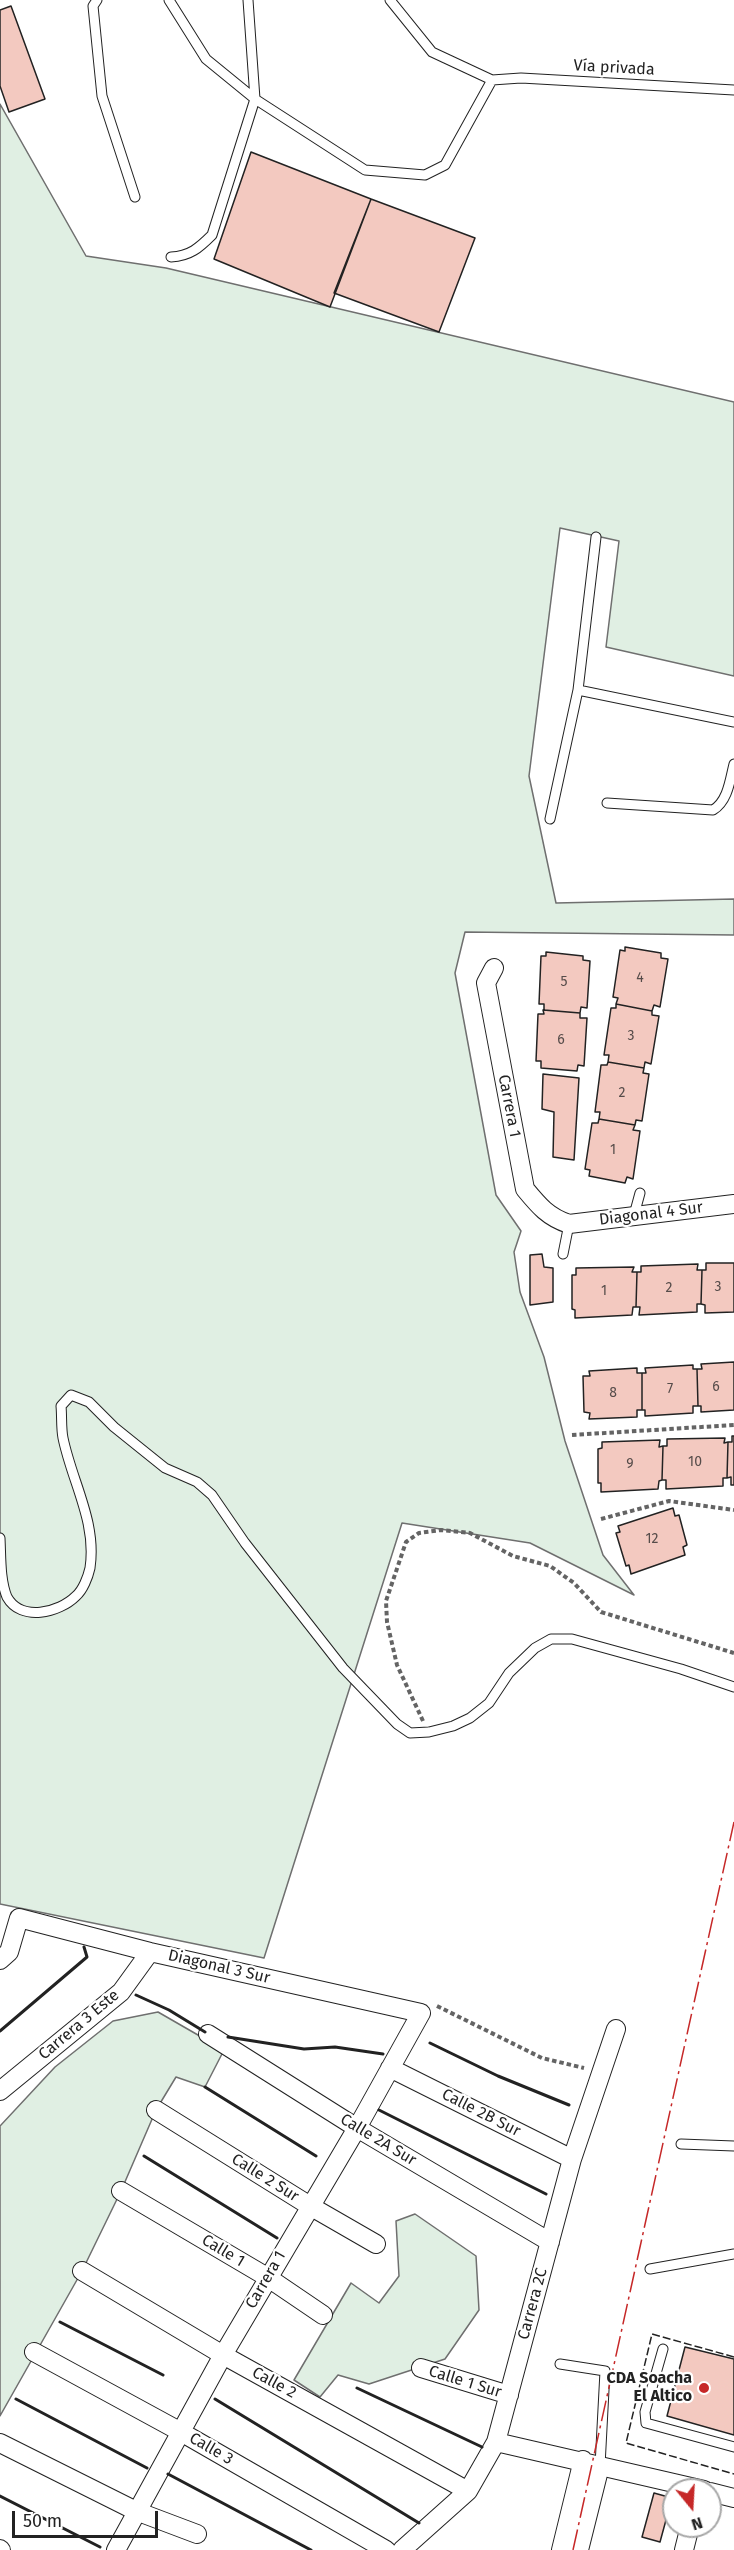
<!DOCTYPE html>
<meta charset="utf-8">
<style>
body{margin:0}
#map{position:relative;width:734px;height:2550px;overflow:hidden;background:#fff;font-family:"Fira Sans",sans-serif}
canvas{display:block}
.north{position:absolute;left:662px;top:2478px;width:60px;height:60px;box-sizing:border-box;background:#fff;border:2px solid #a7a7a7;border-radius:50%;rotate:162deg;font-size:16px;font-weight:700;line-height:24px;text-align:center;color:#222}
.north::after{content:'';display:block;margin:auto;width:21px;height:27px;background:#c62828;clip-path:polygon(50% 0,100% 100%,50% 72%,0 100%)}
.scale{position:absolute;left:12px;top:2511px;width:146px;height:27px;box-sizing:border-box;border:3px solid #222;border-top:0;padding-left:8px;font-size:18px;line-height:21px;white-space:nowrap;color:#222;-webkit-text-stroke:4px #fff;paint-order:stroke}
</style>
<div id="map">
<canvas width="734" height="2550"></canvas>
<div class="north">N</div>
<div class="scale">50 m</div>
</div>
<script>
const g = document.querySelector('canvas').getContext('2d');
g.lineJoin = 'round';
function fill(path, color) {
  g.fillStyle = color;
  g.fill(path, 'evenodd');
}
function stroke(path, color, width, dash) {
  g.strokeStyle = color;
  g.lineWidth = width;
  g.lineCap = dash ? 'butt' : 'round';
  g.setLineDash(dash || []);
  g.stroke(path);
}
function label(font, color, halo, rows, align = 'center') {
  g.font = font + ' "Fira Sans",sans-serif';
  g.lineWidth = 4.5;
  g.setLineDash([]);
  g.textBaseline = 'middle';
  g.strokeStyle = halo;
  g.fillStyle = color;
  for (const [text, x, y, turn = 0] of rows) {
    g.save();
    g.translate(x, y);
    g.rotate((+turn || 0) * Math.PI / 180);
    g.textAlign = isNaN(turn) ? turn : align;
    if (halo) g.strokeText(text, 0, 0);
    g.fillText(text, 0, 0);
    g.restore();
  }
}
const green = new Path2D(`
 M0 104 86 256 166 268 734 402V676L606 647 619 541 560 528 529 776 556 903 734 899V935L465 932 455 973 496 1195 521 1231 514 1252 520 1292 544 1357 565 1441 603 1555 634 1595 530 1543 402 1523 264 1958 0 1904Z
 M158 2012 224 2050 205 2087 176 2077 156 2110 121 2191 82 2271 0 2416V2126L55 2067 113 2021Z
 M415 2214 476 2256 479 2310 445 2359 369 2384 338 2375 320 2397 294 2380 351 2283 379 2303 399 2276 396 2221Z`);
fill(green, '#e0efe3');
stroke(green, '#6f6f6f', 1.5);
const building = new Path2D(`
 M11 6 45 99 9 112 0 86V10Z
 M251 152 371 199 330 307 214 259Z
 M371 199 475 238 439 332 334 293Z
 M625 947 661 953V958L668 959 660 1007 654 1005 652 1011 616 1004 618 998 613 997 620 950 625 951Z
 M546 952 583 956V960L590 961 587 1008 581 1007 580 1013 544 1010V1004H539L541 956H546Z
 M616 1004 652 1011V1015L659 1016 651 1064 645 1062 644 1068 608 1062 609 1055H604L611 1008H616Z
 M543 1010 580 1013V1018H587L584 1066 578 1065 577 1071 541 1068V1061H536L538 1014H544Z
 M608 1062 644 1068 643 1073 649 1074 642 1121 636 1120 635 1125 599 1119 600 1112H595L601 1065H607Z
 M543 1074 579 1078 574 1160 553 1157 554 1112 542 1109Z
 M599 1119 635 1125 633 1130 640 1131 633 1179 627 1177 625 1183 589 1176 590 1170 585 1169 592 1123H598Z
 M542 1254 544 1267 553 1268V1302L530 1305V1255Z
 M706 1263H734V1312L705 1313V1305L701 1304 702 1270H706Z
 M698 1264 697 1270H702L701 1304H697V1312L639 1315 640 1307H636L637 1272H641V1266Z
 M634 1267 632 1272H637L636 1307H633L632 1315 575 1318V1310L572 1309V1275H576V1268Z
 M734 1362V1410L701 1412V1406H698L697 1369H702L701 1364Z
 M693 1365V1369H697L698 1406H693V1413L645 1416V1410H642V1373H646L645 1368Z
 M637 1368V1373H642V1410H637V1417L589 1419 590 1413 584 1412 583 1376H590L589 1371Z
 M732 1436H734V1485H731V1477L727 1478 728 1442H732Z
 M725 1438 724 1443 728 1442 727 1478H723V1486L666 1489V1480H662L663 1446H667V1439Z
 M660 1440 659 1447 663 1446 662 1480 659 1481 658 1489 601 1492V1483H598V1449L602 1448V1442Z
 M673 1508 675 1516 679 1515 687 1545 683 1547 685 1555 631 1574 629 1565 626 1566 616 1533 620 1532 618 1526Z
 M685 2347 734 2359V2435L667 2416Z
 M654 2493 672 2498 660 2542 642 2537Z`);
fill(building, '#f3c9c0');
stroke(building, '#222', 1.5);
const lane = new Path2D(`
 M97 0 93 6 102 96 135 197
 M169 0 206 59 255 99
 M248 0 255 99
 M390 0 432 52 492 80
 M492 80 521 78 734 90
 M171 257C190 256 199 248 212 235L255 99 365 170 425 175 445 165 492 80
 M578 690 734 722
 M607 803 713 810C728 801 730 780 734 764
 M550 819 578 690 596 537
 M634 1215 640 1193
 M563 1254 569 1224
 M0 1538C1 1557 0 1580 7 1597 21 1622 59 1613 76 1596 83 1590 88 1577 90 1568 97 1522 72 1482 63 1438 61 1428 62 1416 61 1406L71 1395 89 1402 114 1427 165 1468 197 1482 212 1495 245 1543 343 1668 397 1724 410 1733 429 1732 453 1726 470 1718 489 1703 509 1673 535 1648 551 1639H572L681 1669 734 1687
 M681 2144 734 2146
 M650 2269 734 2254
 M663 2349 645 2412 646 2423 734 2447
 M560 2364 605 2371 600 2466`);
const street = new Path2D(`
 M494 968 486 983 525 1189C539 1206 548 1217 569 1224L734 1204
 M0 1960 9 1952 19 1918 150 1952 421 2013 357 2128 223 2355 116 2550
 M208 2034 357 2128 550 2242
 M390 2068 572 2159
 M0 2091 121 1992 150 1952
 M156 2110 310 2206 376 2244
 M121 2191 267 2277 323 2315
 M82 2271 223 2355 468 2491
 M34 2352 181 2432 386 2550
 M421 2368 509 2395
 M496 2442 704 2490
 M0 2443 136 2511 197 2534
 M710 2492 734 2498
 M0 2549 1 2550
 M402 2550 468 2491 496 2442 572 2159 616 2029
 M561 2550 583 2460
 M579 2550 600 2466
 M684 2550 690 2526`);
stroke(lane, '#222', 11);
stroke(street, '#222', 20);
stroke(new Path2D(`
 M572 1435 734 1425
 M601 1519 669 1501 734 1510
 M423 1721 397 1665 387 1622 386 1601 406 1542 419 1533 441 1530 470 1533 513 1556 550 1566 574 1583 601 1612 734 1653
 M437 2006 542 2058 584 2068`), '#646464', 4, [4.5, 3]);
stroke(lane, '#fff', 9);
stroke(street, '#fff', 18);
stroke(new Path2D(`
 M734 2357 652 2334 626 2443 734 2474`), '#222', 1.5, [8, 3]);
stroke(new Path2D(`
 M136 1995 169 2010 205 2032
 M0 2031 87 1957 84 1947
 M228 2037 304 2049 335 2047 383 2054
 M430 2043 498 2076 569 2105
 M205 2087 316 2156
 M379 2110 546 2194
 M144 2156 277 2238
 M60 2322 163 2375
 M357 2388 482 2447
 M16 2399 147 2468
 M215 2399 419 2523
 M168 2474 311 2550
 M0 2496 100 2547`), '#222', 3);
stroke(new Path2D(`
 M573 2550 734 1822`), '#c62828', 1.5, [21, 4.5, 3, 4.5]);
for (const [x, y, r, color] of [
 [704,2388,6,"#c62828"]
]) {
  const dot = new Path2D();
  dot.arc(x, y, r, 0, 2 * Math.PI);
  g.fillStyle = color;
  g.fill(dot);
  stroke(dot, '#fff', 2);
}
label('14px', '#564c4a', null, [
 ["4",640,978],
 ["5",564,982],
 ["3",631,1036],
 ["6",561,1040],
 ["2",622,1093],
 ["1",613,1150],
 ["3",718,1287],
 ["2",669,1288],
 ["1",604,1291],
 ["6",716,1387],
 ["7",670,1389],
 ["8",613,1393],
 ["10",695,1462],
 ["9",630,1464],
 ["12",652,1539]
]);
label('16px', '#222', '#fff', [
 ["Vía privada",614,68,3],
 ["Carrera 1",509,1106,79],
 ["Diagonal 4 Sur",651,1214,-7],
 ["Diagonal 3 Sur",219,1967,13],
 ["Carrera 3 Este",79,2025,-40],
 ["Calle 2B Sur",481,2113,27],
 ["Calle 2A Sur",378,2140,31],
 ["Calle 2 Sur",265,2178,32],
 ["Calle 1",223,2251,31],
 ["Carrera 1",266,2280,-60],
 ["Carrera 2C",533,2304,-75],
 ["Calle 1 Sur",465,2382,17],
 ["Calle 2",274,2383,29],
 ["Calle 3",211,2449,30]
]);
label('bold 16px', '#222', '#fff', [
 ["CDA Soacha",692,2379],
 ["El Altico",692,2397]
], 'right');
</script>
